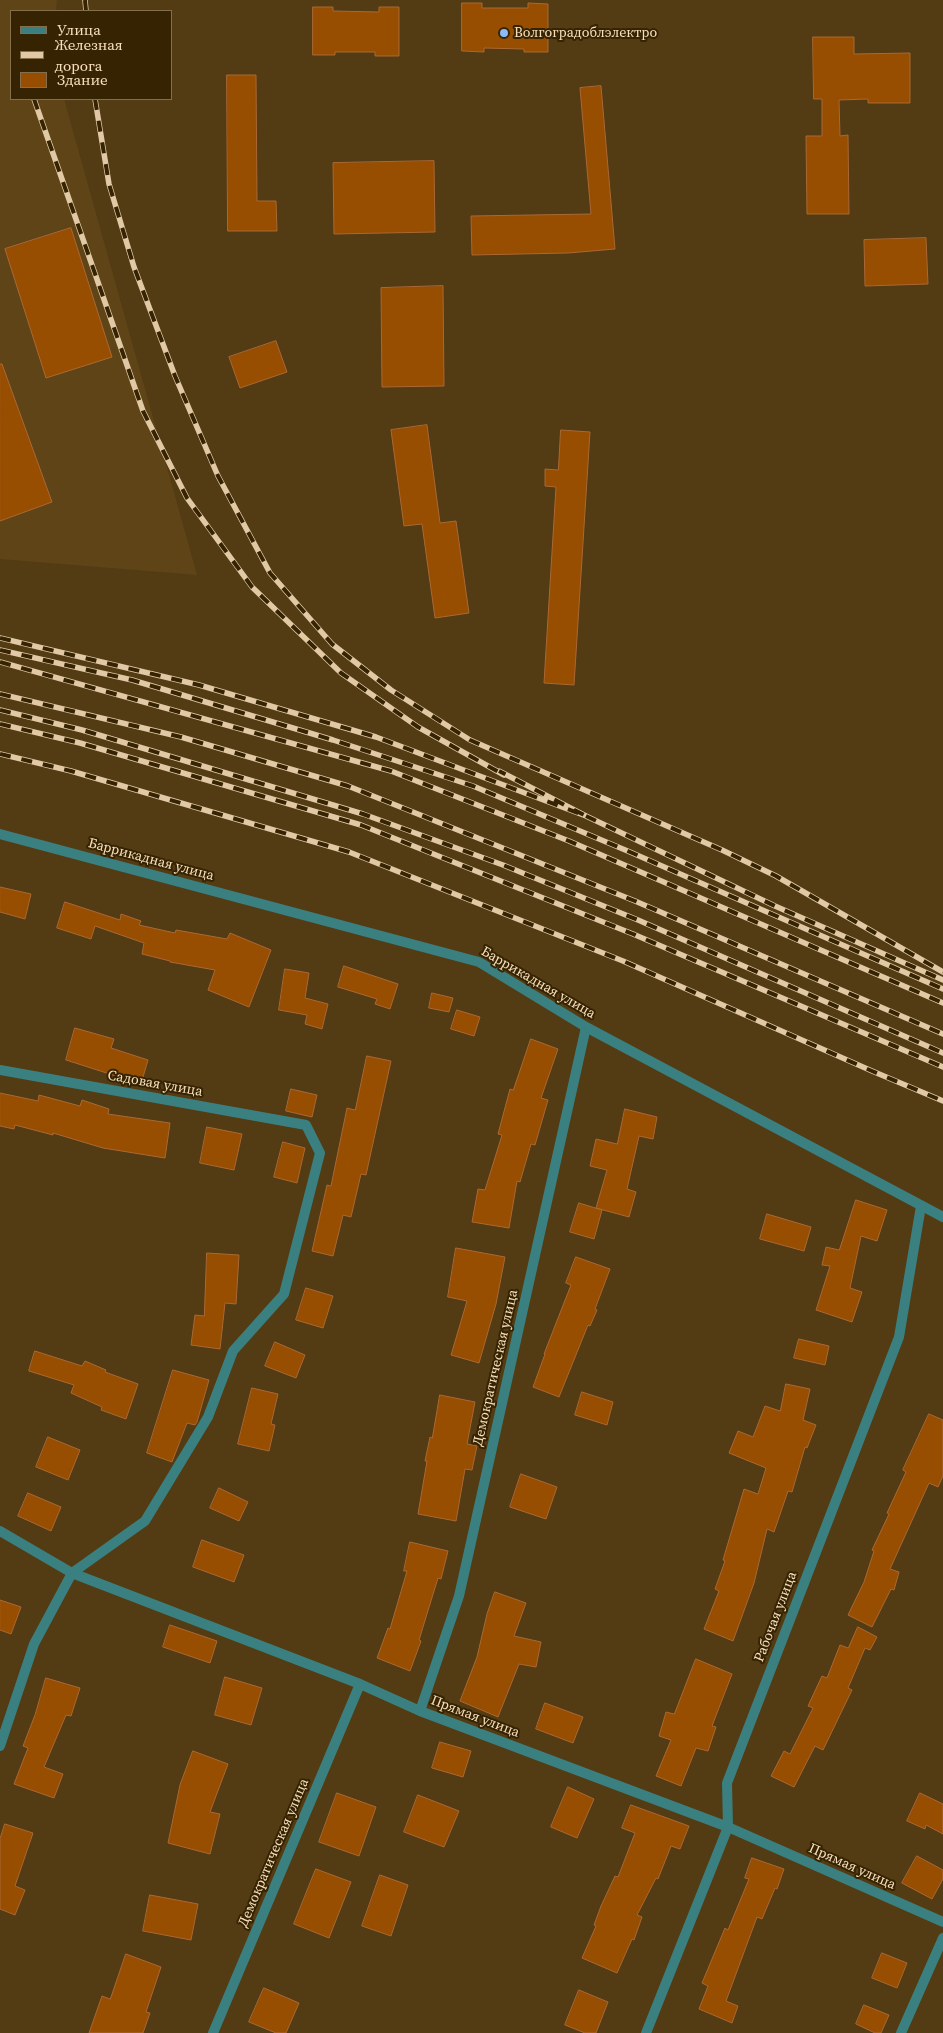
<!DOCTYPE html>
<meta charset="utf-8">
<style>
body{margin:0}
#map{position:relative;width:943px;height:2033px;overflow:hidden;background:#533b13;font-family:"Source Serif 4",serif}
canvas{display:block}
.legend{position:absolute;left:10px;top:10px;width:162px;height:90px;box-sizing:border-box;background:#352302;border:1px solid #836f4d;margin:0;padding:6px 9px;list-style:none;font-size:15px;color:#f9e0bd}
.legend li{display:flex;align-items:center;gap:10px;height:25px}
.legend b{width:25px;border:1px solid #836f4d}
</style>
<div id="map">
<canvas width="943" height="2033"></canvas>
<ul class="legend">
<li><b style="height:6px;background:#3b8081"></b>Улица</li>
<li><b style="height:6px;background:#e2c9a5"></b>Железная дорога</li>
<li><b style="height:14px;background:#974e00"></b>Здание</li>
</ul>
</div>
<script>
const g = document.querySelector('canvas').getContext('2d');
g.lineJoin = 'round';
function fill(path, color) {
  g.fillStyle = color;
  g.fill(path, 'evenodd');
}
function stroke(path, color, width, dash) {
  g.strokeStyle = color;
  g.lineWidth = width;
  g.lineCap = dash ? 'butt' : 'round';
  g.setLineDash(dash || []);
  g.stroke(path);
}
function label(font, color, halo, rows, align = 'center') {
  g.font = font + ' "Source Serif 4",serif';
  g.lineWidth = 4;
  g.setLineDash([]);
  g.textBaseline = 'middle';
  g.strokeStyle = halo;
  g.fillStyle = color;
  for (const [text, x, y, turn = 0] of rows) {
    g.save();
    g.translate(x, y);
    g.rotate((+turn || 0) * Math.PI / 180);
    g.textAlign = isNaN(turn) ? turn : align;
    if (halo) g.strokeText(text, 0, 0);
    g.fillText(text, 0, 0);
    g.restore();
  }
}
fill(new Path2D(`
 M0 0H57L56 11H11V99H64L197 575 0 559Z`), '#5f4417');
const building = new Path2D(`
 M462 3H482V8H528V3L548 4V52H524V49L484 48V52L462 51Z
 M313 7H333V11L379 12V7H399V56H375V52H335V55H313Z
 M813 37H854V54L910 53V103H868V99L839 100 840 136 848 135 849 214H807L806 136H822V99H814Z
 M227 75H256L257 201H276L277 231H228Z
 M601 86 615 249 568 253 472 255 471 216 591 214 580 88Z
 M434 161 435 232 334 234 333 163Z
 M71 228 112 357 46 378 5 249Z
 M926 238 928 284 865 286 864 240Z
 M443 286 444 386 382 387 381 288Z
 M276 341 287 372 240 388 229 357Z
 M0 364H2L52 502 0 521Z
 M427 425 440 523 456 521 469 613 435 618 422 524 404 526 391 430Z
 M561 430 590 432 574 685 544 683 556 487 545 486V469L558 470Z
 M0 887 31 894 25 919 0 912Z
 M65 902 120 920 121 914 141 921 139 925 175 933 176 930 227 939 230 933 271 950 249 1007 208 990 215 970 170 962V961L142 954 144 943 95 926 91 939 57 928Z
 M344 966 398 984 390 1009 375 1004 377 999 338 987Z
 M285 969 309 973 305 998 328 1004 322 1029 305 1024 307 1015 279 1010Z
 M432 993 453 998 449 1012 429 1008Z
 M457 1010 480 1017 474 1036 451 1029Z
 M75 1028 114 1039 111 1048 148 1060 141 1084 66 1060Z
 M531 1039 558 1049 541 1098 548 1100 535 1145 531 1144 520 1182 517 1181 509 1228 472 1222 478 1189 485 1190 502 1135 498 1134 510 1089 513 1090Z
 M367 1056 391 1061 366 1175 361 1174 351 1217 343 1215 333 1256 312 1251 327 1185 331 1186 347 1108 355 1110Z
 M291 1089 317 1095 312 1117 286 1111Z
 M0 1093 38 1101 39 1095 80 1106 82 1100 109 1109 108 1114 170 1123 165 1158 103 1148 53 1133V1135L15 1125 14 1129 0 1126Z
 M625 1109 657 1117 653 1139 639 1136 627 1189 636 1192 629 1217 596 1208 607 1170 590 1166 596 1139 617 1144Z
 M207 1127 242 1134 234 1170 200 1163Z
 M283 1142 305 1148 297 1183 274 1177Z
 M856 1200 887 1210 877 1241 861 1236 850 1288 862 1292 852 1322 816 1310 830 1266 822 1265 826 1247 839 1250Z
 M579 1203 602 1210 594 1239 570 1232Z
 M767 1214 811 1227 804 1251 760 1239Z
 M456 1248 505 1257 496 1304 479 1363 451 1355 467 1301 448 1297Z
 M207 1253 239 1255 236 1304 225 1303 220 1349 191 1345 195 1315 204 1316Z
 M576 1257 610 1269 595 1309 597 1310 590 1326 588 1325 559 1397 533 1387 545 1354H544L571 1285 566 1283Z
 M306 1288 333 1296 323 1328 296 1320Z
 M799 1339 829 1346 825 1365 794 1358Z
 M275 1342 305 1355 296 1378 265 1366Z
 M35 1351 82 1366 85 1361 106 1370 105 1372 138 1384 126 1419 101 1410 102 1407 71 1393 74 1385 29 1371Z
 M173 1370 209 1380 197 1422 195 1425 187 1423 172 1462 147 1453Z
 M786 1384 810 1389 803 1420 816 1425 807 1448 805 1447 792 1492 788 1491 774 1532 767 1529 754 1583 733 1641 704 1629 719 1591 715 1589 725 1561 723 1560 744 1489 758 1494 766 1468 729 1453 738 1431 753 1437 765 1406 780 1411Z
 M252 1388 278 1394 271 1424 275 1425 269 1451 238 1444Z
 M582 1392 613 1402 607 1425 575 1415Z
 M440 1395 475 1402 467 1444 477 1446 472 1470 465 1469 456 1521 418 1514 427 1461H425L430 1437 432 1438Z
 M929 1414 943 1420V1476L938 1487 929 1483 890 1569 899 1572 894 1590 891 1589 872 1627 848 1615 864 1582 874 1551 872 1550 889 1514 887 1513 906 1472 903 1470Z
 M48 1437 80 1450 68 1480 36 1467Z
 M521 1474 557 1487 546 1519 510 1507Z
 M219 1488 248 1502 239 1521 210 1508Z
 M28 1493 61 1507 51 1531 18 1516Z
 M202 1540 244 1555 234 1582 193 1567Z
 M410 1542 448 1551 441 1579 438 1578 419 1640 421 1641 410 1671 377 1658 388 1628 390 1629 407 1571H404Z
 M495 1592 526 1603 514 1636 541 1642 536 1667 519 1664 498 1717 460 1701 477 1657 487 1614Z
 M0 1600 21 1607 11 1634 0 1630Z
 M170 1625 217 1641 210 1663 163 1647Z
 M858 1627 877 1637 870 1650 865 1648 848 1688 852 1690 823 1750 815 1746 794 1787 771 1776 784 1751 790 1754 813 1708 808 1706 822 1676 827 1678 840 1645 848 1648Z
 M696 1659 732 1674 712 1726 716 1727 708 1751 696 1748 681 1786 656 1776 671 1740 659 1736 666 1712 674 1714Z
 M225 1677 262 1688 251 1725 215 1715Z
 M46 1678 80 1688 71 1716 66 1715 44 1767 63 1774 54 1798 14 1784 28 1748 23 1746 35 1715Z
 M545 1703 583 1717 573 1743 536 1729Z
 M440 1742 471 1751 463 1777 432 1768Z
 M193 1751 228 1764 210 1812 220 1814 210 1854 168 1843 180 1785Z
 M568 1787 594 1799 577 1838 551 1827Z
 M337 1793 376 1807 359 1856 319 1842Z
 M920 1793 943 1804V1834L926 1825 925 1829 907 1821Z
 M418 1795 459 1811 444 1847 404 1832Z
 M631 1805 689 1826 680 1849 671 1846 658 1879 656 1878 637 1915 642 1917 634 1940 632 1939 617 1973 582 1958 596 1926 594 1925 601 1906 615 1876 618 1877 635 1833 622 1828Z
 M5 1824 33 1833 15 1886 25 1890 15 1915 0 1909V1839Z
 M917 1856 943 1870V1879L932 1899 902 1883Z
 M752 1858 784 1869 777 1889 775 1888 762 1919 757 1917 726 2001 738 2006 732 2023 699 2009 708 1986 702 1983 725 1928 728 1930 749 1879 745 1878Z
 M316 1869 351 1882 329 1938 294 1924Z
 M380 1875 408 1885 391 1936 362 1926Z
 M150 1895 198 1904 191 1940 143 1931Z
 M882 1953 907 1963 897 1988 872 1978Z
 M126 1954 161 1967 146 2012 150 2013 143 2033H89L102 1996 110 1999Z
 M264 1988 299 2003 286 2033H276L249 2022Z
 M579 1990 608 2002 596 2033H585L565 2025Z
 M864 2005 889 2015 881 2033H875L856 2024Z`);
fill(building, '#974e00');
stroke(building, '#aa6835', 1);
stroke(new Path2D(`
 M0 834 479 962 586 1027 943 1217
 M0 1070 306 1125 320 1153 284 1294 233 1351 208 1417 145 1521 72 1573 34 1644 0 1746
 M0 1531 72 1573 360 1684 420 1711 728 1827 943 1922
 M420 1711 459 1596 586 1027
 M213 2033 360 1684
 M646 2033 728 1827 727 1783 899 1337 921 1206
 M901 2033 943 1938`), '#3b8081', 10);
const rail = new Path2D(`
 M85 0 86 11
 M34 99 143 411 187 498 252 587 341 673 418 727 504 775
 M95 99 109 184 134 267 175 376 218 476 270 573 332 644 391 690 470 740 722 850 776 876 943 972
 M0 638 199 685 376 737 586 816 499 771
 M0 650 132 680 333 740 473 786 630 852 943 989
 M0 662 391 771 569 841 943 1003
 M0 694 181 737 348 786 635 901 943 1034
 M0 710 82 730 363 814 503 865 638 920 943 1053
 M0 724 80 743 361 825 633 934 943 1067
 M0 754 71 771 349 852 623 961 872 1071 943 1101
 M586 816 775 906 943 980`);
stroke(rail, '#e2c9a5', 5.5);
stroke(rail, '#352302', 4, [11]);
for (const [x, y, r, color] of [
 [504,33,5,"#8abafc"]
]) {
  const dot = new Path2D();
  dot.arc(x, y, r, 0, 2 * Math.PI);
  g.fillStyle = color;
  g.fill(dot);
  stroke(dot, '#352302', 2);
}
label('14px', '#f9e0bd', '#352302', [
 ["Волгоградоблэлектро",514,33]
], 'left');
label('14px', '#f9e0bd', '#352302', [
 ["Баррикадная улица",151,860,15],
 ["Баррикадная улица",538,983,30],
 ["Садовая улица",155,1084,10],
 ["Демократическая улица",496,1368,-77],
 ["Рабочая улица",776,1617,-69],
 ["Прямая улица",475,1717,21],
 ["Демократическая улица",274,1853,-67],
 ["Прямая улица",852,1867,24]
]);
</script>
